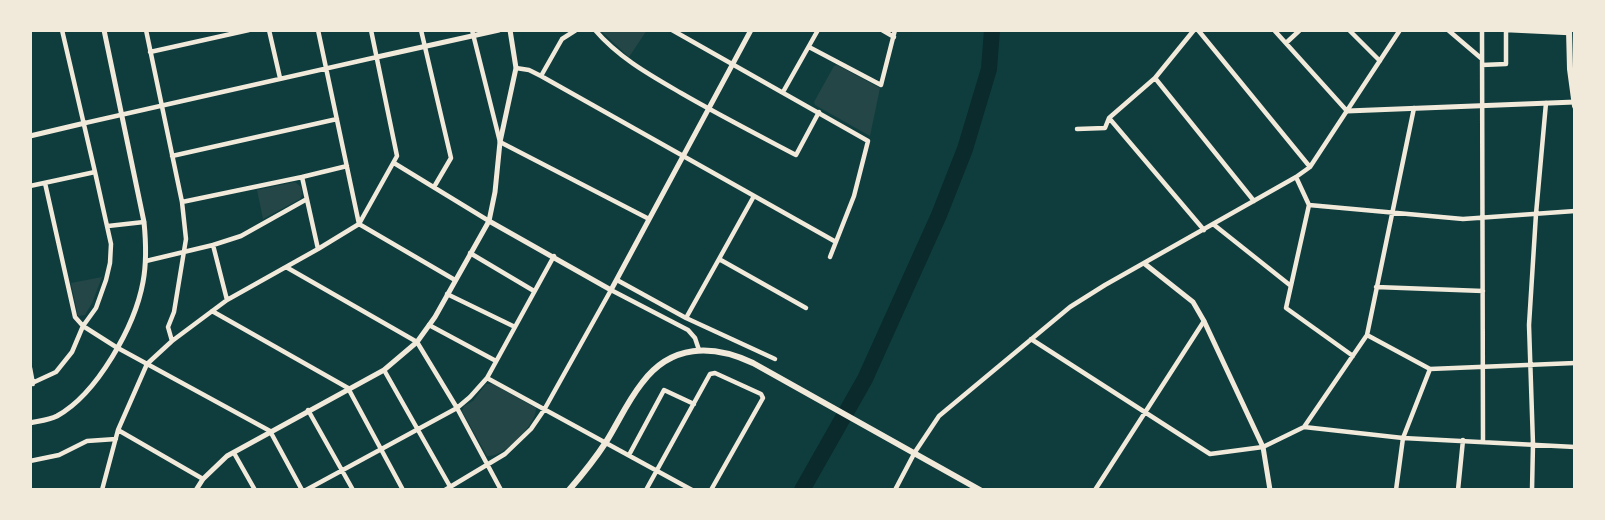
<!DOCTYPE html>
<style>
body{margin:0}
#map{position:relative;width:1605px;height:520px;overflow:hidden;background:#0f3d3e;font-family:Poppins,sans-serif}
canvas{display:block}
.frame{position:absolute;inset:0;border:32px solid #f1e9da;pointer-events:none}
</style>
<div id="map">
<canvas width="1605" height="520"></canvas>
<div class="frame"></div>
</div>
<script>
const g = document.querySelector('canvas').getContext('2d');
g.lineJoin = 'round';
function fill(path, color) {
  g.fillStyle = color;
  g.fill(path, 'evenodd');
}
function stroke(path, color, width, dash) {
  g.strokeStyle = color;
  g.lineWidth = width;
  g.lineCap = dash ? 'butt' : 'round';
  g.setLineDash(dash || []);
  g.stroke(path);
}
fill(new Path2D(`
 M600 30H647L629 57Z
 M837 65 880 88 870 136 815 105 814 102 834 66Z
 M295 182 301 187 302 194 300 199 263 219 257 190Z
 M102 277 92 303 85 315 78 316 71 283Z
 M486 384H493L536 408C537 424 504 458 487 456L462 411 464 406 473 401Z`), '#244646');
stroke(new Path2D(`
 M802 490 865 379 939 215 965 149 989 69 992 30`), '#0a2a2b', 16);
stroke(new Path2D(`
 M62 30 95 172
 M146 30 182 202 186 239 174 312 168 327 172 341
 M269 30 280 78
 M318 30 359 224 455 280
 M421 30 451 158 434 187
 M472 30 500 142 649 219
 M595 30C619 58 650 75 681 93 719 115 758 135 796 155L819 112
 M672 30 868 141 854 196 830 257
 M882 30 894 37
 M1198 30 1310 167
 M1274 30 1347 111
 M1349 30 1380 61
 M1448 30 1482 59
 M1482 30 1483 441
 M1286 43 1300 30
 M809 47 881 85 895 30
 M150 52 249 30
 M1482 65 1506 64V30L1569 33
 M516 68 529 70 541 76 836 242
 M541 76 562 39 576 30
 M1155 78 1254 201
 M783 92 818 30
 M1109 118 1204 230
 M85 123 377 57
 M1077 129 1105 128 1109 118 1155 78 1194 30
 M172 156 337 119
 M394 163 489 221
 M302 177 347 166
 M1296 177 1309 205 1463 219 1575 211
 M45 183 75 317 83 326 116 347 270 431 302 490
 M30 186 95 172 111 244 110 263 106 280 96 308 83 326 72 352 56 372 30 384
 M182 202 302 177 318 249
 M1309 205 1286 308 1353 356
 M1213 224 1291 286
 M108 226 144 222
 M213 245 241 236 307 199
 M470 253 534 291
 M719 259 754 196
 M146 261 213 245 227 300
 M286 267 417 342 457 408 501 490
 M617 280 686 318 775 359
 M1376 287 1483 291
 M447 294 515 327
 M212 311 348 388 403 490
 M686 318 719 259 806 308
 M429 325 496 361
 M1367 335 1430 369
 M1031 339 1210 454 1263 447 1304 427 1367 335 1414 108
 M30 368 33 384
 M384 370 452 490
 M487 378 692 490
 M308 410 353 490
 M1304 427 1403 438 1575 447
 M118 430 203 479
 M234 453 255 490
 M629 455 664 390 694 404
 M30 461 59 455 87 441 116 439
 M102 490 118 430 147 364 172 341 227 300 318 249 359 224 397 156 371 30
 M306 490 457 408 470 397 487 378 554 256
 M445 490 505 454 531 429 544 410 611 290 688 330 695 338 699 350
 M646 490 710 374 715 373 761 394 763 398 711 490
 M895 490 915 452 939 416 1070 307 1105 285 1296 177 1310 167 1400 30
 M1095 490 1204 321
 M1396 490 1403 438 1430 369 1575 363
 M1458 490 1463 440
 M1532 490 1533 444 1529 325 1536 214 1546 103`), '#f1e9da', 4.5);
stroke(new Path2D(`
 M377 57 499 30
 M1347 111 1575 102
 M30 136 85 123
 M489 221 611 290 751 30
 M1145 264 1193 302 1204 321 1263 447 1270 490
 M30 423C39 421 49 420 57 416 97 394 135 326 143 282 147 261 146 242 144 222L104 30
 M196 490 203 479 227 456 384 370 417 342 435 317 489 221 495 192 500 142 516 68 510 30`), '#f1e9da', 5);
stroke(new Path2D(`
 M1569 30 1570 69 1575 106
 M569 490C582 475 595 459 606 442 618 423 627 402 642 383 671 344 712 344 753 363L980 490`), '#f1e9da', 6);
</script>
